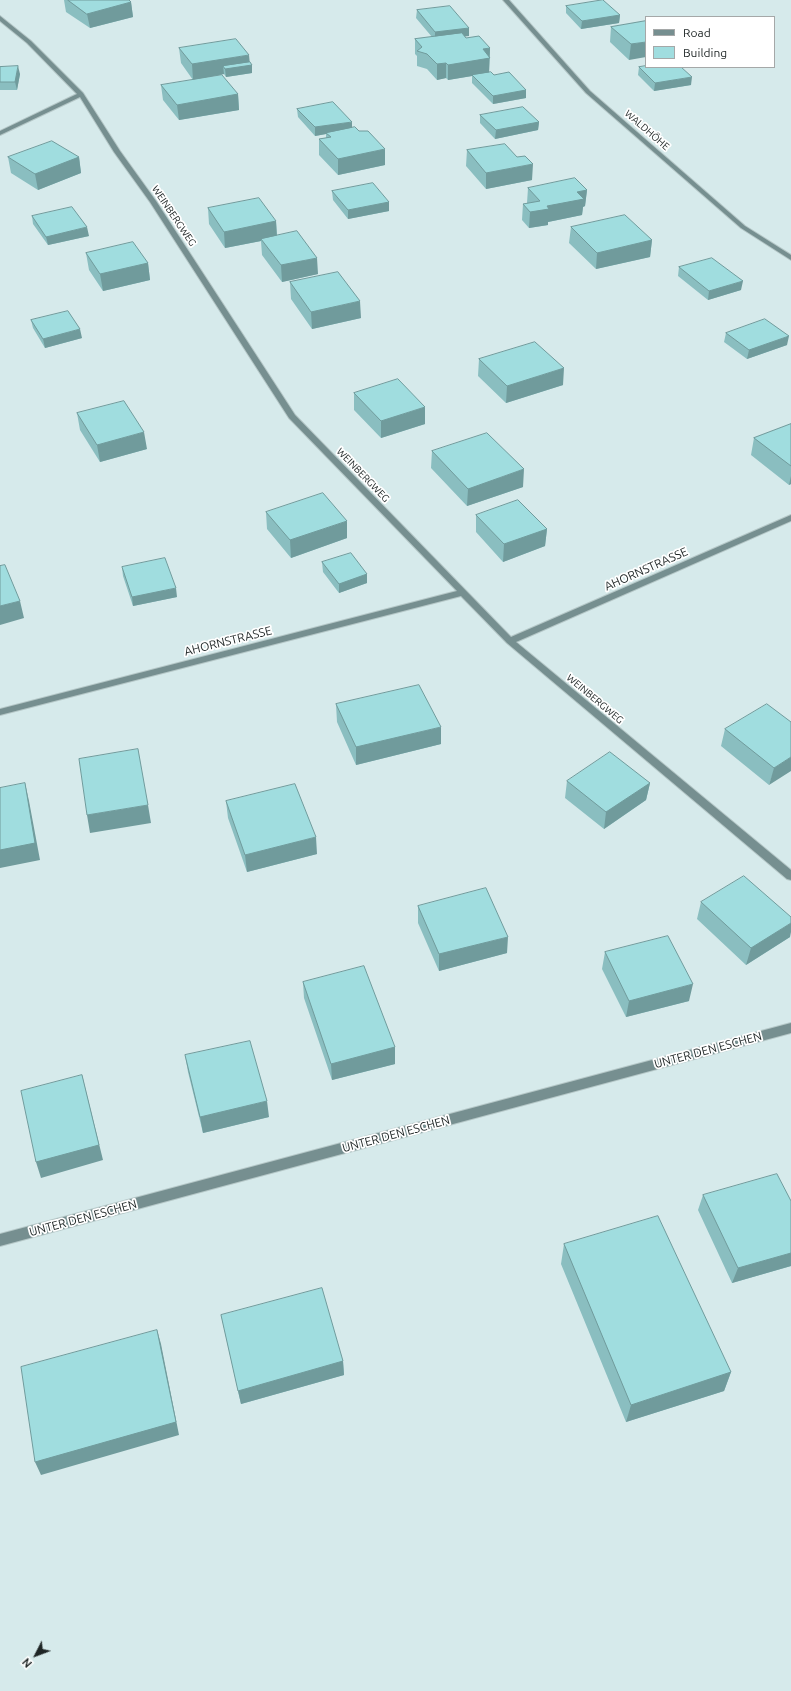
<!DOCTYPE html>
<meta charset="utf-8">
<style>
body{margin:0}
#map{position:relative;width:791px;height:1691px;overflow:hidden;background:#d6eaeb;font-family:Ubuntu,sans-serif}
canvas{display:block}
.legend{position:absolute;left:645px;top:16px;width:130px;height:52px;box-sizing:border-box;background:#fff;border:1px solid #a5a8a8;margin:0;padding:5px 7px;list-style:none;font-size:12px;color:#1e2525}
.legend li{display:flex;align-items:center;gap:8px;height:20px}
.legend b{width:20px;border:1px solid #a5a8a8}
.north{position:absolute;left:16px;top:1635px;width:40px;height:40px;-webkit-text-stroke:3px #fff;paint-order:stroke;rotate:228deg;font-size:11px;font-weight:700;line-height:16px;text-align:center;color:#1e2525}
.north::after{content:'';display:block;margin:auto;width:14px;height:18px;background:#1e2525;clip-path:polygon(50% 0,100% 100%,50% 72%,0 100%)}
</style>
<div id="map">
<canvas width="791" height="1691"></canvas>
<ul class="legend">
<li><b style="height:5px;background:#768f90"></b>Road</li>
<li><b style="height:11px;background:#a0dddf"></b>Building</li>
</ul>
<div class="north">N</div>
</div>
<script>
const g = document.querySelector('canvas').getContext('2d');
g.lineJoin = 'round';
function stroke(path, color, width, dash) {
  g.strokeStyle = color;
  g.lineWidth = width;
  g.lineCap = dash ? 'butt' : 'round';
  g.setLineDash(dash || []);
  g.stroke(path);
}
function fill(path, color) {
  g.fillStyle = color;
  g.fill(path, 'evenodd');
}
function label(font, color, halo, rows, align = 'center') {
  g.font = font + ' Ubuntu,sans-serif';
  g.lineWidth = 3.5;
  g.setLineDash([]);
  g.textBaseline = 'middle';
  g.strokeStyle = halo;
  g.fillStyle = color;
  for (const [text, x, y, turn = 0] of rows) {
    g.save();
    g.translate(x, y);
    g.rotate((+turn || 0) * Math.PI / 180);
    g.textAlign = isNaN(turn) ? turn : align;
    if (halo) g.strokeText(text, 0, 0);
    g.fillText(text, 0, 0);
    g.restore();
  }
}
const minor = new Path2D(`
 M503 0H509L590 91 745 226 791 255V260L741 228 586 93Z
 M0 16 31 41 83 93 120 151 156 201 295 415 511 637 791 515V521L516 642 791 870V880L787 879 507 643 461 596 0 715V709L457 591 289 418 150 202 114 152 80 97 0 135V131L77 94 27 43 0 21Z
 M791 1023V1033L0 1246V1234Z`);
stroke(minor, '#b5c7c7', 2);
fill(minor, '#768f90');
fill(new Path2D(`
 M64 0H129L131 2 133 17 90 28 66 12Z
 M566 6 620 15 619 23 581 29 566 13Z
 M417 10 469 28V36H465L466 38 490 48 489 73 526 90V98L493 104 472 83V76L448 80 446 78 437 80 427 69 417 66V56L415 54V39L432 37 416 18Z
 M646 21 629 60 610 42 611 27Z
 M179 48 250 62 252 73 226 77 224 74 193 80 181 63Z
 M0 67 20 74 17 90H0Z
 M639 67 691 85 654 91 638 75Z
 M161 85 238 94 239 110 179 120 163 100Z
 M297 109 352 128 385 165 338 175 319 155V139L326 138V134L315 136 298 117Z
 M480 115 539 122 538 130 495 139 480 123Z
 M467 150 532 180 486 189 466 166Z
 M8 157H79L81 173 38 190 11 173Z
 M528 188 587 190 585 206 583 207 582 215 548 222V225L529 228 522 220 523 204 527 203Z
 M332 191 389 202V211L348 219 333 200Z
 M208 208 276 221 277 236 318 274 282 282 262 255 261 241 225 248 209 224Z
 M32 216 89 236 48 245 33 224Z
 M571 227 652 240 650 257 596 269 569 243Z
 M86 253 148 263 150 280 103 291 89 270Z
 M679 267 741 290 708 300 678 276Z
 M290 282 361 318 312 329 291 299Z
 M31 320 82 338 45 348 33 328Z
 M726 333 787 345 747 359 724 342Z
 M479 359 563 385 506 403 478 376Z
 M354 393 425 424 381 438 354 410Z
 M77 413 147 449 100 462 80 430Z
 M791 424V484L789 485 751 455 754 438Z
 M432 451 523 487 467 506 431 468Z
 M266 512 347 538 291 558 267 529Z
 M476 515 547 529 545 546 503 562 476 532Z
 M322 562 367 574V583L339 593 323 572Z
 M122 567 177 597 133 606 123 576Z
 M336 704 441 744 356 765 337 722Z
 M791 722 769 785 721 746 725 729Z
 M567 781 650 783 646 800 604 829 565 798Z
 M226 801 317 854 247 872 228 818Z
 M701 902 790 937 746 965 697 919Z
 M418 906 507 953 439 971 418 923Z
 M605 952 689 1001 626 1017 602 969Z
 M303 982 395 1047V1064L332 1080 304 998Z
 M185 1055 269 1117 203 1133 188 1072Z
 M703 1195 791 1201V1266L732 1283 698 1210Z
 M564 1244 731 1372 724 1391 626 1422 561 1264Z
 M221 1315 343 1361 344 1375 241 1404Z`), '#8abec0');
fill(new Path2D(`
 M131 2 133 17 90 28 87 14Z
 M620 15 619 23 581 29 582 21Z
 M469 28V36L435 40V32Z
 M646 42V57L629 60 631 44Z
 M490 48 489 73 472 75V76L448 80V65L483 49Z
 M249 55 250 65H252V73L226 77 225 69 223 66 224 74 193 80 192 64Z
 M446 63V78L437 80V64Z
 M18 66 20 74 17 90 15 82Z
 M692 77 691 85 654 91 655 83Z
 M526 90V98L493 104V96Z
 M238 94 239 110 179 120 177 105Z
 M352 122V130L326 133V134L315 136V127Z
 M539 122 538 130 495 139 496 130Z
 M385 149V165L338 175V159Z
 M79 157 81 173 38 190 35 174Z
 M533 164 532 180 486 189V173Z
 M587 190 585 206 583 207 582 215 548 222V225L529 228 530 212 547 206 577 192Z
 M389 202V211L348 219V210Z
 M276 221 277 238 261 239V241L225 248 224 232Z
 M87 227 89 236 48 245 46 237Z
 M652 240 650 257 596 269 597 253Z
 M317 258 318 274 282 282 281 265Z
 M148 263 150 280 103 291 100 274Z
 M743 281 741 290 708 300 709 291Z
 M360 301 361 318 312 329 311 312Z
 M80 329 82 338 45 348 43 339Z
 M789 336 787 345 747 359 749 350Z
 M564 368 563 385 506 403 507 386Z
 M425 407V424L381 438V421Z
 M144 432 147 449 100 462 97 445Z
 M524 469 523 487 467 506 468 489Z
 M791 476V484L789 485Z
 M347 521V538L291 558 290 540Z
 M547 529 545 546 503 562 504 544Z
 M367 574V583L339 593V584Z
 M176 588 177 597 133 606 132 597Z
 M20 601 24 618 0 625V606Z
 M441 727V744L356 765V747Z
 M791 757V771L769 785 774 768Z
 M25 783 29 801 40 860 0 868V850Z
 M650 783 646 800 604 829 606 812Z
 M148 805 151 823 90 833 87 815Z
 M316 837 317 854 247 872 245 855Z
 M791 923V932L790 937 746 965 751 948Z
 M508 937 507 953 439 971V954Z
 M693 984 689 1001 626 1017 629 1001Z
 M395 1047V1064L332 1080 331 1064Z
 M82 1075 103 1160 41 1178 36 1162Z
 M267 1101 269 1117 203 1133 200 1117Z
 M791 1253V1266L732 1283 738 1268Z
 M157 1330 161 1344 179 1435 41 1475 35 1462Z
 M343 1361 344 1375 241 1404 238 1391Z
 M731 1372 724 1391 626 1422 631 1405Z`), '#709b9c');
const building = new Path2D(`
 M68 0H129L131 2 87 14Z
 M603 0 620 15 582 21 566 6Z
 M450 6 469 28 435 32 417 10Z
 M646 21V42L631 44 611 27Z
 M462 33 466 38 479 36 490 48 483 49 490 58 448 65 446 63 437 64 427 54 417 51 422 47 415 39Z
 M236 39 249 55 192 64 179 48Z
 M250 62 252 65 225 69 223 66Z
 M18 66 15 82H0V67Z
 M646 66V67H681L692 77 655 83 639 67Z
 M491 72 494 75 509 72 526 90 493 96 472 75Z
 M222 75 238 94 177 105 161 85Z
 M333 102 352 122 315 127 297 109Z
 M523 107 539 122 496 130 480 115Z
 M355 127 359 131H368L385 149 338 159 319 139 331 137 326 133Z
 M52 141 79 157 35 174 8 157Z
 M505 144 517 157 525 156 533 164 486 173 467 150Z
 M575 178 587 190 577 192 584 199 547 206 549 209 530 212 523 204 540 201 528 188Z
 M373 183 389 202 348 210 332 191Z
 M259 198 276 221 224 232 208 208Z
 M72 207 87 227 46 237 32 216Z
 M625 215 652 240 597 253 571 227Z
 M297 231 317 258 281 265 261 239Z
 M133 242 148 263 100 274 86 253Z
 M712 258 743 281 709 291 679 267Z
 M338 272 360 301 311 312 290 282Z
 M68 311 80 329 43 339 31 320Z
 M765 319 789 336 749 350 726 333Z
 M535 342 564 368 507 386 479 359Z
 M398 379 425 407 381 421 354 393Z
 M124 401 144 432 97 445 77 413Z
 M791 424V466L754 438Z
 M487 433 524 469 468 489 432 451Z
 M323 493 347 521 290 540 266 512Z
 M518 500 547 529 504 544 476 515Z
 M351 553 367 574 339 584 322 562Z
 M165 558 176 588 132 597 122 567Z
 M5 565 20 601 0 606V566Z
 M419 685 441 727 356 747 336 704Z
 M767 704 791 722V757L774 768 725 729Z
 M138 749 148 805 87 815 79 759Z
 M610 752 650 783 606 812 567 781Z
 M25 783 35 843 0 850V788Z
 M295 784 316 837 245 855 226 801Z
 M744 876 791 917V923L751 948 701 902Z
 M486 888 508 937 439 954 418 906Z
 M668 936 693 984 629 1001 605 952Z
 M364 966 395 1047 331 1064 303 982Z
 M250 1041 267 1101 200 1117 185 1055Z
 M82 1075 99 1145 36 1162 21 1091Z
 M777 1174 791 1201V1253L738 1268 703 1195Z
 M658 1216 731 1372 631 1405 564 1244Z
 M322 1288 343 1361 238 1391 221 1315Z
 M157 1330 176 1422 35 1462 21 1367Z`);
fill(building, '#a0dddf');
stroke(building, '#709b9c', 1);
label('10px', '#1e2525', '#fff', [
 ["WALDHÖHE",647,130,41],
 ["WEINBERGWEG",174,216,56],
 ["WEINBERGWEG",363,475,46],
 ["WEINBERGWEG",595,699,40]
]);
label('12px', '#1e2525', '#fff', [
 ["AHORNSTRASSE",646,569,-24],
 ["AHORNSTRASSE",228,641,-14],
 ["UNTER DEN ESCHEN",708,1050,-15],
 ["UNTER DEN ESCHEN",396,1134,-15],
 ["UNTER DEN ESCHEN",83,1218,-15]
]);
</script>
